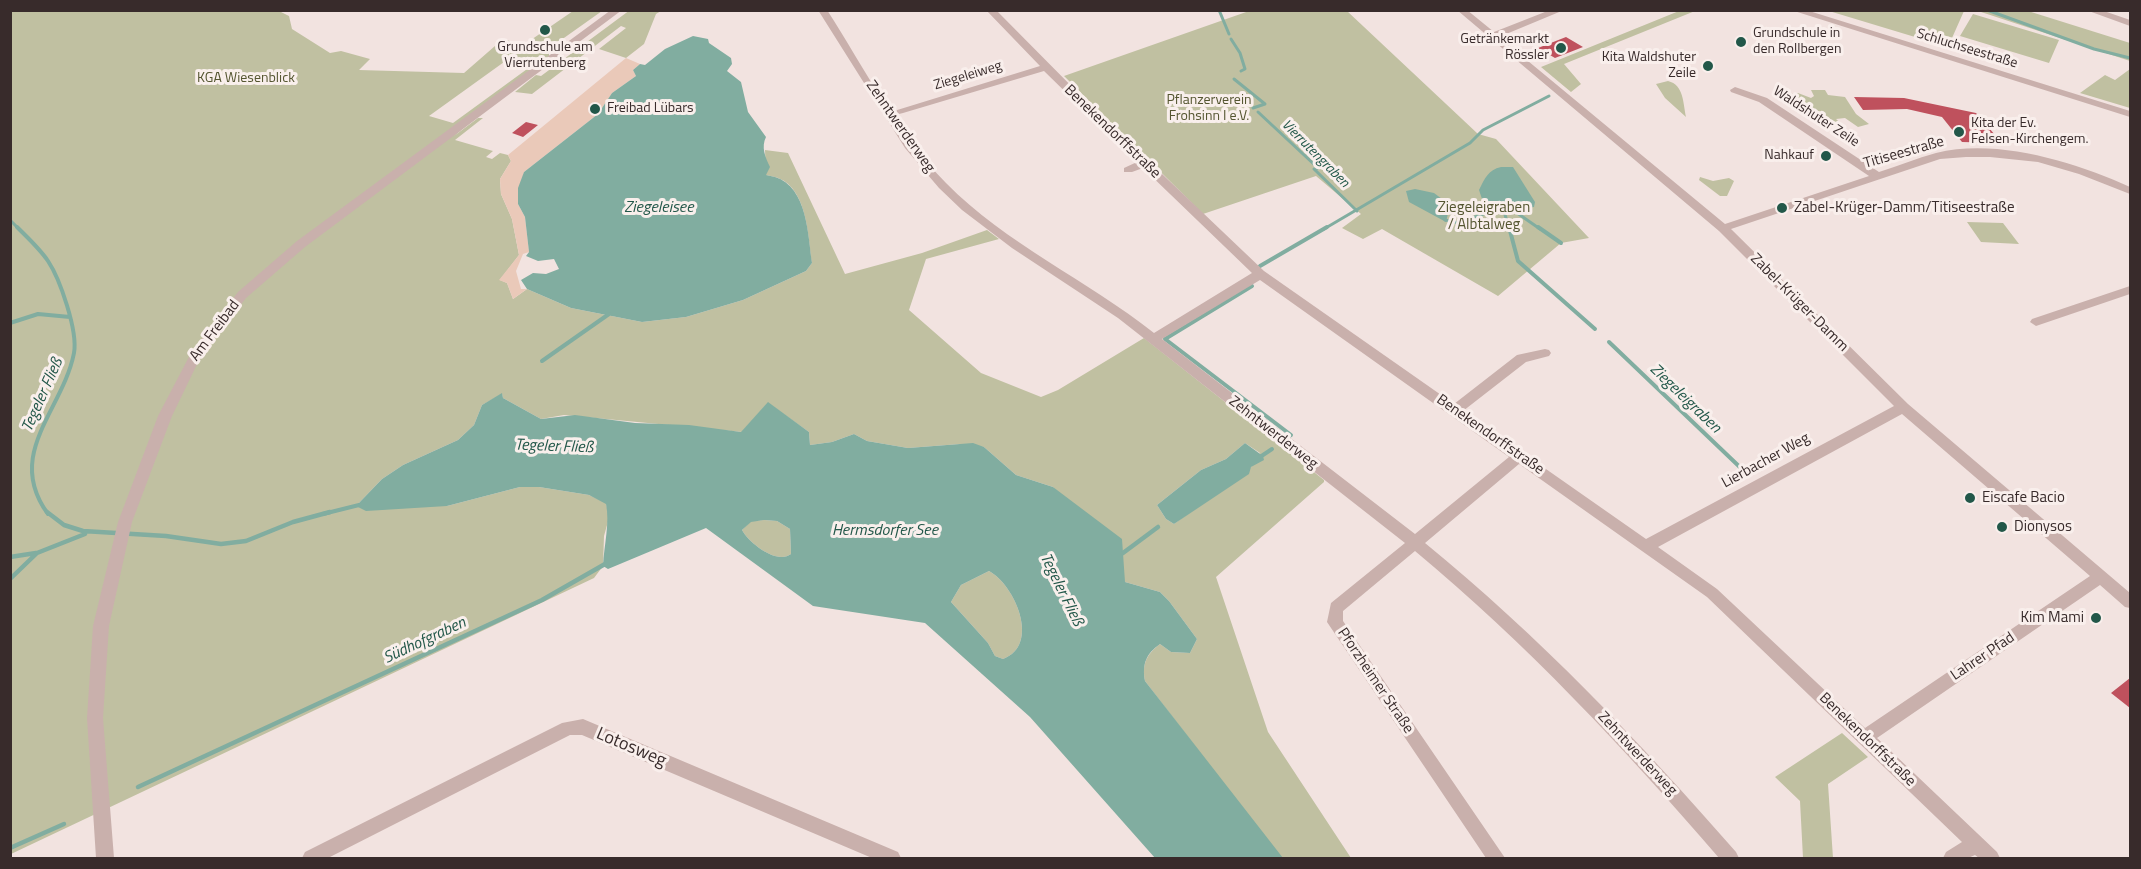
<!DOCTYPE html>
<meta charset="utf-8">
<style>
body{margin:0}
#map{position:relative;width:2141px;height:869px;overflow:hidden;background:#f2e3e0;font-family:"Titillium Web",sans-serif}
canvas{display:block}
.frame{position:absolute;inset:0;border:12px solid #382b2b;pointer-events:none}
</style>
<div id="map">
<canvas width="2141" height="869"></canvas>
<div class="frame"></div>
</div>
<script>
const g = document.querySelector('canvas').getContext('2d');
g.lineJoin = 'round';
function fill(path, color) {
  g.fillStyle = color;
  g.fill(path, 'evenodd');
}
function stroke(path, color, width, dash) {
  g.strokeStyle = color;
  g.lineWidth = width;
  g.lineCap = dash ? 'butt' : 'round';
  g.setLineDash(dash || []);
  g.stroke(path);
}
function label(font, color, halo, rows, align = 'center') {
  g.font = font + ' "Titillium Web",sans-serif';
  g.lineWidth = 6;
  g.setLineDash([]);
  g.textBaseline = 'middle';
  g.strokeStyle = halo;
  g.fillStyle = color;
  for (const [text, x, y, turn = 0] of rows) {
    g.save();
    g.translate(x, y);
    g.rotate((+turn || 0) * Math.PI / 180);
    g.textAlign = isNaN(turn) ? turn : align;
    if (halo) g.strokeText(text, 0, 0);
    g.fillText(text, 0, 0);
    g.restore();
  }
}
fill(new Path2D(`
 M630 10 661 11 656 14 644 44 626 58 599 49 626 28 621 26 532 94 515 92 536 75 541 76Z
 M10 11H279L289 16 292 29 330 53 341 51 370 59 359 70 464 73 503 39 549 53V56L454 136 478 118H483L455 140 493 151 486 157 492 159 500 153 508 155 511 161 500 179 501 194 512 219 519 255 500 280 507 283 513 299 527 289 571 308 642 322 686 317 743 300 806 271 812 263C808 238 808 186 775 177 772 176 769 176 766 175L765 150 788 153 845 274 922 253 987 230 999 239 926 259 909 310 981 373 1041 397 1058 390 1144 338 1324 480V482L1216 577 1268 732 1351 858H1283L1278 855 1145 681C1142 664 1146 655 1160 644L1171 652 1190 653 1197 639 1169 601 1160 592 1125 582 1053 487 1016 475 984 447 960 444 908 448 867 441 854 434 832 442 810 445 809 432 768 403 742 432 564 415 541 419 503 398 502 394 482 405 474 425 458 440 403 465 382 479 356 506H447L520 487H539L589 495 606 503 609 518 604 536 603 566 594 578 11 854ZM511 57 534 64 453 123 429 116ZM1245 443 1260 453 1251 467 1174 524 1166 519 1157 505 1201 470 1226 459Z
 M573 11H602L547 50 525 44Z
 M1249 11H1347L1478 134 1496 139 1589 238 1561 243 1498 296 1382 229 1363 239 1342 228 1361 214 1316 176 1203 214 1064 76Z
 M1679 11H1695L1564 64 1581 84 1571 92 1541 67Z
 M1829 11H1964L1948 47Z
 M1978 11H2028L2130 43V61Z
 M1973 14 2059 40 2049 63 1960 36Z
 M2130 69V108L2080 93 2105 75 2115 80Z
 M1668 81C1684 85 1683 103 1686 117L1665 98 1656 84Z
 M1811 90H1825L1828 95 1845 97 1856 114 1869 124 1858 127 1845 118 1836 119 1842 124 1831 126 1808 110 1787 103 1783 95 1798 93 1811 98 1814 96Z
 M1700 177 1713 181 1729 178 1734 181 1727 196H1720L1699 180Z
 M1967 222 2003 223 2019 244 1981 242Z
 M764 520 777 521 790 529 791 554C777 565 749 543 742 530L751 521Z
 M989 571C1015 585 1041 645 1003 659L995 656 988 643 951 602 961 585Z
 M1842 733 1868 757 1828 784 1833 858H1803L1800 801 1775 777Z`), '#c0c0a1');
fill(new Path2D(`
 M626 58 640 64 633 70 636 76 612 93 598 114 524 172 518 204 525 217 529 252 523 254 516 271 521 289H527L513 299 507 283 499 280 519 255 512 219 501 194 500 179 511 161 508 155Z`), '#eac9b9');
fill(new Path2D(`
 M693 36 708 39 709 43 731 58 732 64 727 71 741 82 748 112 766 137C761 147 765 157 770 167L766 175C769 176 772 176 775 177 808 187 808 237 812 263L806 271 743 300 686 317 642 322 571 308 527 289 521 280 533 273 546 274 559 269 554 259 538 261 526 256 529 252 525 217 518 204V188L524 172 598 114 612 93 636 76 633 70 640 64 645 65 665 49Z
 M1501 167H1513L1535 202 1534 207 1506 212 1491 211 1483 202 1479 190C1485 178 1488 170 1501 167Z
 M1415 189 1434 193 1450 205 1446 222 1409 202 1406 191Z
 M502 393 503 398 541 419 575 415 635 423 689 425 741 432 768 402 809 432 810 445 832 442 854 434 867 441 908 448 973 443 984 447 1016 475 1053 487 1122 539 1125 582 1160 592 1169 601 1197 639 1190 653 1171 652 1160 644C1146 654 1142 664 1145 681L1283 858H1155L1030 717 925 623 813 606 706 528 608 569 603 566C604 545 610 523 606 504L589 495 539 487H520L447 506 366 511 356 506 382 479 403 465 458 440 474 425 482 405ZM764 520 777 521 790 529 791 554C777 565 749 543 742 530L751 522ZM989 571C1015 585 1041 645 1003 659L995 656 988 643 951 602 961 585Z
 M1245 443 1263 456 1264 460 1251 467 1249 474 1174 524 1166 519 1157 505 1201 470 1226 459Z`), '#81ada0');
stroke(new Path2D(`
 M1219 10 1229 34
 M1987 10 2094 49 2130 58
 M1231 39 1240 53 1245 69 1241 71
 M1234 79 1265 104 1253 108
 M1258 112 1318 168 1314 169 1357 211
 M1510 208 1540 229
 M1504 211 1509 229
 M10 220 19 229
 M1445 220 1459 223 1494 210
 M1324 229 1470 143 1483 130 1549 96`), '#81ada0', 3);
stroke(new Path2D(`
 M17 227C28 238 40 249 48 261 60 279 78 331 74 353 63 410 4 454 48 514
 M1509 227 1518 261 1595 329
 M1538 227 1561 243
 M1260 266 1327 227
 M1252 286 1165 339 1291 435 1286 438
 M10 323 38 314 70 317
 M1609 342 1745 472
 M542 361 609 314
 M1260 457 1272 449
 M323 514 359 505`), '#81ada0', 4);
stroke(new Path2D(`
 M47 512 64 525 83 531 166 536 221 544 246 541 293 522 330 512
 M1123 553 1158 527
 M10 557 36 553
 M10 579 37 553 85 534
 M138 787 542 600 605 564
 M10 848 64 824`), '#81ada0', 4.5);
fill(new Path2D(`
 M1566 37 1583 47 1555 58 1538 48Z
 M1854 97 1904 98 1976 113 2002 143 1962 142 1942 117 1907 109 1863 110Z
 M526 122 538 125 523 137 512 133Z
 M2130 678V708L2111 693Z`), '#bf515d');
fill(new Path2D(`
 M611 10H622L305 247 246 298 200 358 172 416 132 522 109 626 103 718 114 858H96L87 718 93 626 118 522 158 416 191 353 238 292 297 241Z
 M818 10H827C865 69 897 133 946 183 1006 244 1087 280 1154 333L1252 273 1143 168 1132 172H1124V168L1137 162 1044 71 903 113 899 114 894 111 1040 66 986 10H996L1098 113 1264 271 1454 404 1517 355 1545 349 1549 350 1551 353 1549 356 1526 362 1463 411 1646 539 1894 406 1719 231 1457 10H1467L1494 32 1550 10H1564L1499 37 1725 224 1869 176 1759 102 1731 92 1730 90 1735 87 1767 98 1879 172C1898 166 1917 158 1936 153 1998 138 2074 162 2130 187V194L2079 174 2038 162 1990 157H1966L1940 159 1731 229 1908 404 2130 593V608L2125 607 2100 585 1877 738 1997 852 2000 858H1979L1975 855 1968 858H1943L1946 852 1962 842 1707 597 1519 464 1425 543C1538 635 1640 742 1736 852L1739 858H1719C1625 749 1526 643 1415 551L1343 611V621L1505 858H1486L1327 622 1331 603 1405 543 1118 318 1012 248 962 210 939 188 905 148ZM1260 280 1509 457 1415 534 1162 339ZM1902 414 2090 576 1865 728 1717 589 1658 547Z
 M1791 10H1806L2130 111V117Z
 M2086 10H2101L2130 20V26Z
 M2130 286V294L2036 326 2030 322 2032 319Z
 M583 719 898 852 901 858H872L582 735H570L328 858H302L305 852 562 723Z`), '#c9b0ac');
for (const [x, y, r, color] of [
 [545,30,6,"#225749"],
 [1741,42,6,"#225749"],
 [1561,48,6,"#225749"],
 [1708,66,6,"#225749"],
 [595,109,6,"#225749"],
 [1959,132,6,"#225749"],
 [1826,156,6,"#225749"],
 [1782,208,6,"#225749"],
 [1970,498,6,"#225749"],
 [2002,527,6,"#225749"],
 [2096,618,6,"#225749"]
]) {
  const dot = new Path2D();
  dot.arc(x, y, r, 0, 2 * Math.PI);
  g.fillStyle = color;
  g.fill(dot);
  stroke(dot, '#f9efec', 2);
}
label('14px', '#382b2b', '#f9efec', [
 ["Grundschule in",1753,34],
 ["den Rollbergen",1753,50],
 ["Getränkemarkt",1549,40,"right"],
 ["Rössler",1549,56,"right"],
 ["Grundschule am",545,48,"center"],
 ["Vierrutenberg",545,64,"center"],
 ["Kita Waldshuter",1696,58,"right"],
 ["Zeile",1696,74,"right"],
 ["Freibad Lübars",607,109],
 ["Kita der Ev.",1971,124],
 ["Felsen-Kirchengem.",1971,140],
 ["Nahkauf",1814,156,"right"]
], 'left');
label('14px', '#382b2b', '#f9efec', [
 ["Schluchseestraße",1967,49,17],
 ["Ziegeleiweg",968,76,-17],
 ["Waldshuter Zeile",1816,117,33]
]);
label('14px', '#545530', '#f9efec', [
 ["KGA Wiesenblick",246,79],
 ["Pflanzerverein",1209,101],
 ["Frohsinn I e.V.",1209,117]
]);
label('italic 14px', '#225749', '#f9efec', [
 ["Vierrutengraben",1315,154,45]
]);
label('15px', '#382b2b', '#f9efec', [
 ["Zehntwerderweg",900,127,55],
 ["Benekendorffstraße",1112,132,44],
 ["Titiseestraße",1904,153,-16],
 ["Zabel-Krüger-Damm",1799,303,45],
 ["Am Freibad",215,331,-53],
 ["Zehntwerderweg",1273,433,38],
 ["Benekendorffstraße",1490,435,35],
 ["Lierbacher Weg",1766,461,-29],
 ["Lahrer Pfad",1983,657,-34],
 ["Pforzheimer Straße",1375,681,56],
 ["Benekendorffstraße",1867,740,44],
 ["Zehntwerderweg",1637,754,47]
]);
label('15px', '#545530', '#f9efec', [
 ["Ziegeleigraben",1484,208],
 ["/ Albtalweg",1484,225]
]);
label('15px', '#382b2b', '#f9efec', [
 ["Zabel-Krüger-Damm/Titiseestraße",1794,208],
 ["Eiscafe Bacio",1982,498],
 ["Dionysos",2014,527],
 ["Kim Mami",2084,618,"right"]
], 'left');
label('italic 16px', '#225749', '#f9efec', [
 ["Ziegeleisee",659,208],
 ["Tegeler Fließ",43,395,-66],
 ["Ziegeleigraben",1685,399,44],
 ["Tegeler Fließ",554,447,2],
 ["Hermsdorfer See",885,531],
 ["Tegeler Fließ",1061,590,64],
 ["Südhofgraben",425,641,-25]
]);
label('18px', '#382b2b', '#f9efec', [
 ["Lotosweg",631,748,23]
]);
</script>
